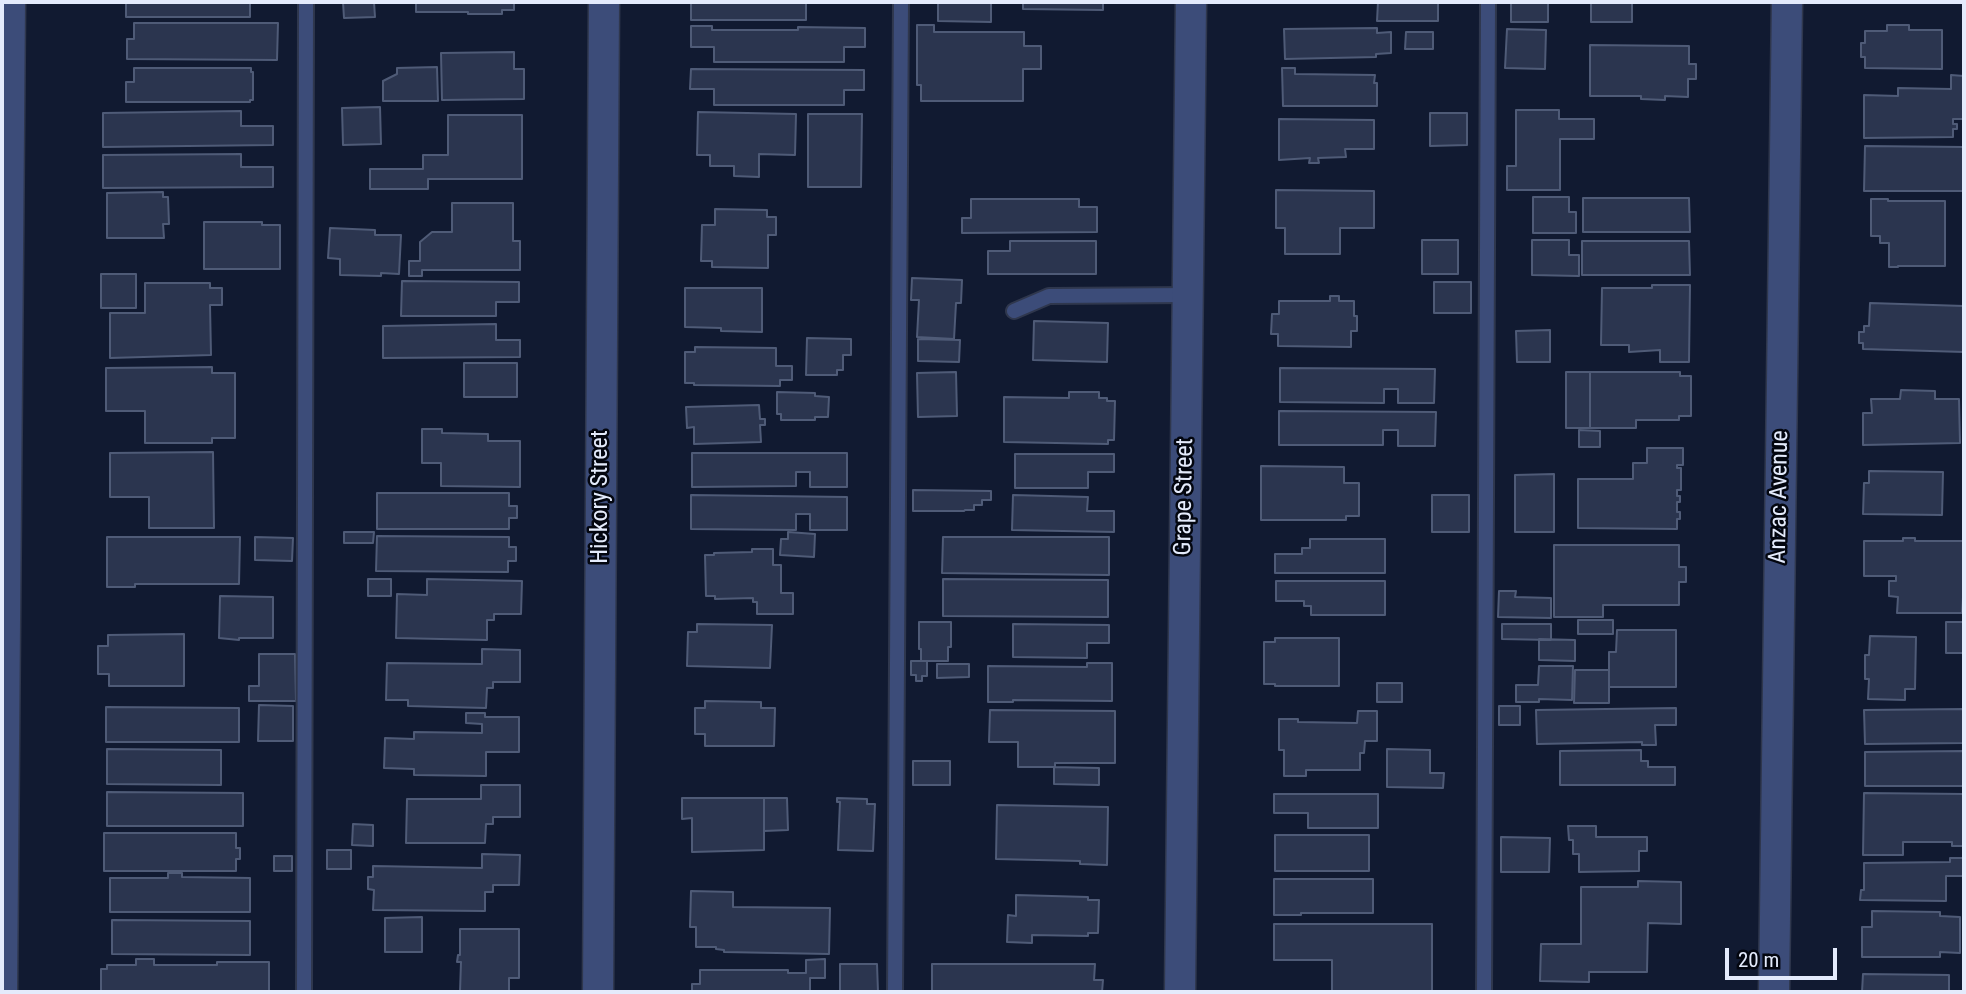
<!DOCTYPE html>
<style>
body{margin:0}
#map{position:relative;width:1966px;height:994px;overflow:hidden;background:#111a31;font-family:"Roboto Condensed",sans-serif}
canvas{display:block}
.frame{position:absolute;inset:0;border:4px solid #e4ebfc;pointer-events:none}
.scale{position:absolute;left:1725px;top:948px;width:112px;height:32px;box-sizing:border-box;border:4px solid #e4ebfc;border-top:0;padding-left:9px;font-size:21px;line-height:24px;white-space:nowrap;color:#e4ebfc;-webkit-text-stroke:5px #03060f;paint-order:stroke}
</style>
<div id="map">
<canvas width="1966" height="994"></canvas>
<div class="frame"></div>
<div class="scale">20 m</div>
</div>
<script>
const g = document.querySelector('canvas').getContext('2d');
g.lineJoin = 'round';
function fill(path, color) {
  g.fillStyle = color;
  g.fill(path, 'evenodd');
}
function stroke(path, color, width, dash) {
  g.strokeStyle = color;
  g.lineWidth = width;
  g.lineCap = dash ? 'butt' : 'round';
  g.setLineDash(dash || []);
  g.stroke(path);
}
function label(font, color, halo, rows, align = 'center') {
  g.font = font + ' "Roboto Condensed",sans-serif';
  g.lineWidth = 5;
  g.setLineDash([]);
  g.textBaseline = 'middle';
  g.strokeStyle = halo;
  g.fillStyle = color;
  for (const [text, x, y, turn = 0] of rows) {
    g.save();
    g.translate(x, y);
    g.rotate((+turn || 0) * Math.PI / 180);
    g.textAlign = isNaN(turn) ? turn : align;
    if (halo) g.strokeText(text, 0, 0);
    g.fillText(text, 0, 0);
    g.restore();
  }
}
const building = new Path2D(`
 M126 2H250V17H126Z
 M343 2H374L375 17 344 18Z
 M416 2H514V10H502V14H468V12H416Z
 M691 2H806V20H691Z
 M938 2H991V22L938 21Z
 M1023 2H1103V10L1023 9Z
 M1378 2H1438V21H1377Z
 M1511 2H1548V22H1511Z
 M1591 2H1632V22H1591Z
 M1863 2H1941V3H1863Z
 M134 23H278L277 60 127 59V39H134Z
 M917 25H934V32H1024V46H1041V69H1023V101H921V85H917Z
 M1887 25H1909V30H1942V69L1865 68V57H1861V43H1865V31H1887Z
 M691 26H712V30H798V27L865 28V47H844V62H714V47H691Z
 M1377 28V33L1391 32V53L1376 54V57L1285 59 1284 29Z
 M1507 29 1546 30 1545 69 1505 68Z
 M1406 32H1433V49H1405Z
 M1590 45 1689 46V64H1696V79H1688V97L1665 96V100L1641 99V96H1590Z
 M514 52V69H524V99L442 100 441 53Z
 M437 67 438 101H383V81L397 74V68Z
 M134 68H251V72H253V100H250V102H126V82H134Z
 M1282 68H1295V74L1375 75 1374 83H1377V106H1283Z
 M691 69 864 70V90H844V105H714V89H690Z
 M1951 75 1964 76V119H1953V124H1957V129H1953V137L1864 138V95L1898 96V88L1951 89Z
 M380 107 381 144 343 145 342 108Z
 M1516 110H1559V119H1594V139H1560V190H1507V166H1516Z
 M241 111V126H273V145L103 147V113Z
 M698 112 796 114 795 155 759 154V177L734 176V166H710V155H697Z
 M1430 113H1467V145L1430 146Z
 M808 114H862L861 187H808Z
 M448 115H522V179H428V189H370V169H423V155H448Z
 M1279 119 1374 120V149H1345L1346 157 1318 158 1319 163H1309L1310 158 1279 160Z
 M1865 146 1964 147V191H1864Z
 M241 154V167H273V187L103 188V155Z
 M1276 190 1374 191V228H1340V254H1285V228H1276Z
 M163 192V197H168L169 224H163L164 238H107V193Z
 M1533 197H1569V212H1576V233H1533Z
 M1583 198H1689L1690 232H1583Z
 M971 199H1079V207H1097V232L962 233V218H971Z
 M1871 199H1888V201H1945V266H1898V267H1889V243H1880V236H1871Z
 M452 203H513V241H520V270H422V276H409V261H420V242L432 232H452Z
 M715 209 767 210V217H776V235H768V268L712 267V261H701L702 225H715Z
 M204 222H262V225H280V269H204Z
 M330 228 375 230V235H401L399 274 381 273V276L340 275V259L328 258Z
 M1422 240H1458V274H1422Z
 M1532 240H1569V255H1579V276L1532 275Z
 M1010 241H1096V274H988V251H1010Z
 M1582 241H1689L1690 275H1582Z
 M101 274H136V308H101Z
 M912 278 962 280 961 303H956L954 339 917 337 919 300H911Z
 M402 281 519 282V302H496V316H401Z
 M1434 282H1471V313H1434Z
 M145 283H210V288H222V305H210L211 355 110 358V313H145Z
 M1652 285H1690L1689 362H1660V350L1629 352V345H1601L1602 288H1652Z
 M685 288H762V332L721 331V328L685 327Z
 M1330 296H1339V301H1354V316H1357V331H1351V347L1278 346V334H1271L1272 314H1279V301H1330Z
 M1870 303 1964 306V352L1863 349V343H1859V332H1864V326H1869Z
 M1034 321 1108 323 1107 362 1033 360Z
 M496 324V340H520V357L383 358V326Z
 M1550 330V362H1517L1516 331Z
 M807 338 851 339V355H843V370H837V375H806Z
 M918 339 960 340 959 362 918 361Z
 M695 347 776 348V366H792V380H780V386L694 385V383H685V352H695Z
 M464 363H517V397H464Z
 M212 367V373H235V438H212V443H145V411H106V368Z
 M1280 368 1435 369 1434 403H1398V389H1384V403L1280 402Z
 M956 372 957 416 918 417 917 373Z
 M1566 372H1590V428H1566Z
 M1590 372H1680V376H1691V416H1679V420H1636V428H1590Z
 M1901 390 1935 391V399H1959L1960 443 1863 445V413H1872L1871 399H1900Z
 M777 392 815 393V396L829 397 828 417H815V420H781V414H777Z
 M1069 392H1099V398H1107V401H1115L1114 440H1108V444L1004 442V397L1069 398Z
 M759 405 760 419H765V425H760L761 442 694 444V427L687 428 686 407Z
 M1279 411 1436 412 1435 446H1398V430H1383V445H1279Z
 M422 429H442V433L488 434V441H520V487L441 486V463H422Z
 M1579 430 1600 431V447H1579Z
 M1647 448H1683V465H1677V468H1681V490H1677V496H1680V502H1677V512H1680V519H1677V529L1578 528V479H1633V463H1647Z
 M213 452 214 528H149V497H110V453Z
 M692 453H847V487H810V472H796V486L692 487Z
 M1015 454H1114V472H1088V488H1015Z
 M1261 466 1344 467V483H1359V516H1346V520H1261Z
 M1869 471 1943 472 1942 515 1863 514 1864 483H1869Z
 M1554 474V532H1515V475Z
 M913 490 991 491V500H982V505H974V510H965L964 511H913Z
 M377 493H509V506H517V518H509V529H377Z
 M691 495 847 497V530H810V514H796V530L691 529Z
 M1013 495 1088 497 1087 511H1114V532L1012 530Z
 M1432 495H1469V532H1432Z
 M344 532H374L373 543H344Z
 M788 532 815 534 814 557 780 555 781 539H788Z
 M377 536 509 537V547H516V561H508V572L376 571Z
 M107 537H240L239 584H135V587H107Z
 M255 537 293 538 292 561 255 560Z
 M943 537H1109V575L942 573Z
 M1903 538H1915V541H1964V597H1963L1962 613H1897L1898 597 1889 596V581H1896V576H1864V541H1903Z
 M1310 539H1385V573H1275V554H1302V548H1310Z
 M1554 545H1679V567H1686V582H1679V605H1603V617H1554Z
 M752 549H773V565H781V593H793V614H757V602H753V598L715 599V596H706L705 555H714V553L752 552Z
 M368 579H391V596H368Z
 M427 579 522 581 521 614H494V620H487V640L396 638 397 594 427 595Z
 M943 579 1108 580V617L943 616Z
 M1276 581H1385V615H1311V606H1304V601H1276Z
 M1499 591H1516L1515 597 1551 598V618L1498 617Z
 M220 596 273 597V638H239V640L219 638Z
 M1578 620H1613V634H1578Z
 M919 622H951V647H948V661H921V649H919Z
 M1946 622H1964V653H1946Z
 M697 624 772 625 770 668 687 666 688 632H697Z
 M1013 624 1109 625V643H1087V658L1013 657Z
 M1502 624H1551V640L1502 639Z
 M1617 630H1676V687H1609V652H1616Z
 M184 634V686H109V674H98V646H108V635Z
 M1870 636 1916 637 1915 689H1905V700L1868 699 1869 679H1865V655H1869Z
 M1275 638H1339V686H1275V684H1264V642H1275Z
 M1539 639 1575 640V661L1539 660Z
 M482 649 520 650V682H493V688H487L486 708 408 706V700H386L387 663 482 664Z
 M259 654H295L296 701H249V686H259Z
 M911 661H927V676H922V681H916V675H911Z
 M1087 663H1112V701L1013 700V702H988V666L1087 667Z
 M937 664H969V677L937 678Z
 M1539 666H1573L1572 700 1539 699V702H1516V685H1538Z
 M1575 670H1609V703H1574Z
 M1377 683H1402V702H1377Z
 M705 701 761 702V708H775L774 746H705V734H695V708H705Z
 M259 705 293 706V741H258Z
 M1499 706H1520V725H1499Z
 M106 707 239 708V742H106Z
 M1676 708V725H1655L1656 745H1642V742L1537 744 1536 710Z
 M1964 709V743L1865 744 1864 710Z
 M990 710 1115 711V763H1055V767H1018V742H989Z
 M1358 711H1377V741H1365L1364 753H1360V770H1306V776H1284V750H1279V719H1298V722L1357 723Z
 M466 713H485V717H519V752H486V776L414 775V769L384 768 385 738 414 739V732L482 733V724L466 723Z
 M107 749 221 750V785L107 784Z
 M1387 749 1430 750V773H1444L1443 788 1387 787Z
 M1641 750V761H1648V767H1675V785H1560V751Z
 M1964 751V786H1865V752Z
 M913 761H950V785H913Z
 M1054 767 1099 768V785L1054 784Z
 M481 785H520V817H493V824H486L485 843H406L407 799H481Z
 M107 792 243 793V826H107Z
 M1864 793 1964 794V846H1952V842H1903V855H1863Z
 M1274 794H1378V828H1308V813H1274Z
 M682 798H764V850L692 852V818L682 819Z
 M764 798H787L788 830 764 831Z
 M837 798 867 799V804H875L873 851 838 850 840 802H837Z
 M997 805 1108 807 1107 865 1080 864V861L996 859Z
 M353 824 373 825V846L352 845Z
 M1568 826H1596V837H1647V851H1639V871L1579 872V854H1573V840H1569Z
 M104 833H236V848H240V859H236V871H104Z
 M1275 835H1369V871H1275Z
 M1501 837 1550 838 1549 872H1501Z
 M327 850H351V869H327Z
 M482 854 520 855 519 885H493V892H485V911L373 910 374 890 368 889V877H373V866L482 868Z
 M274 856H292V871H274Z
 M1950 858H1964V876H1946V901L1860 900 1861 890H1864V863L1950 862Z
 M168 873H182V877L250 878V912H110V878H168Z
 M1274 879H1373V913H1301V915H1274Z
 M1638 881 1681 882V924L1648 923 1647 972H1589V982L1540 981 1541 944H1581V887H1638Z
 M691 891 733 892V907L830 908 829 954 724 952V950L716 949V947H696V927H690Z
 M1016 895 1088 897V900H1099L1098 933H1088V936L1032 935V943L1007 942 1008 915 1016 916Z
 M1872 911 1940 912V916L1960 917V953L1940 952V957H1862V927H1872Z
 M422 917V952H385V918Z
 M112 920 250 921V955L112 954Z
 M1274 924H1432V992H1332V960H1274Z
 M460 929H519V978H509V992H460L461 962H457L458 955H460Z
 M136 959H154V965H217V962H269V992H101V969H107V965H136Z
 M825 959V978H810V992H692V984H700V970H788V973H806V960Z
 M840 964H877L878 992H840Z
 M932 964H1095L1094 980H1103L1102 992H932Z
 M1863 974 1949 975V992H1862Z`);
fill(building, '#2b354f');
stroke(building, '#4f5b77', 2);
const lane = new Path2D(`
 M1014 311 1049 296 1188 295
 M304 992 306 2
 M895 992 901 2
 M1484 992 1488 2`);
const street = new Path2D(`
 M2 992 10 2
 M598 992 604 2
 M1180 992 1191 2
 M1774 992 1787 2`);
stroke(lane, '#2f374d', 18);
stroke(street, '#2f374d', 33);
stroke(lane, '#3c4c79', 14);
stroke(street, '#3c4c79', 30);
label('24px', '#e4ebfc', '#03060f', [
 ["Hickory Street",601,497,-90],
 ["Grape Street",1185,497,-89],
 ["Anzac Avenue",1780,497,-89]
]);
</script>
